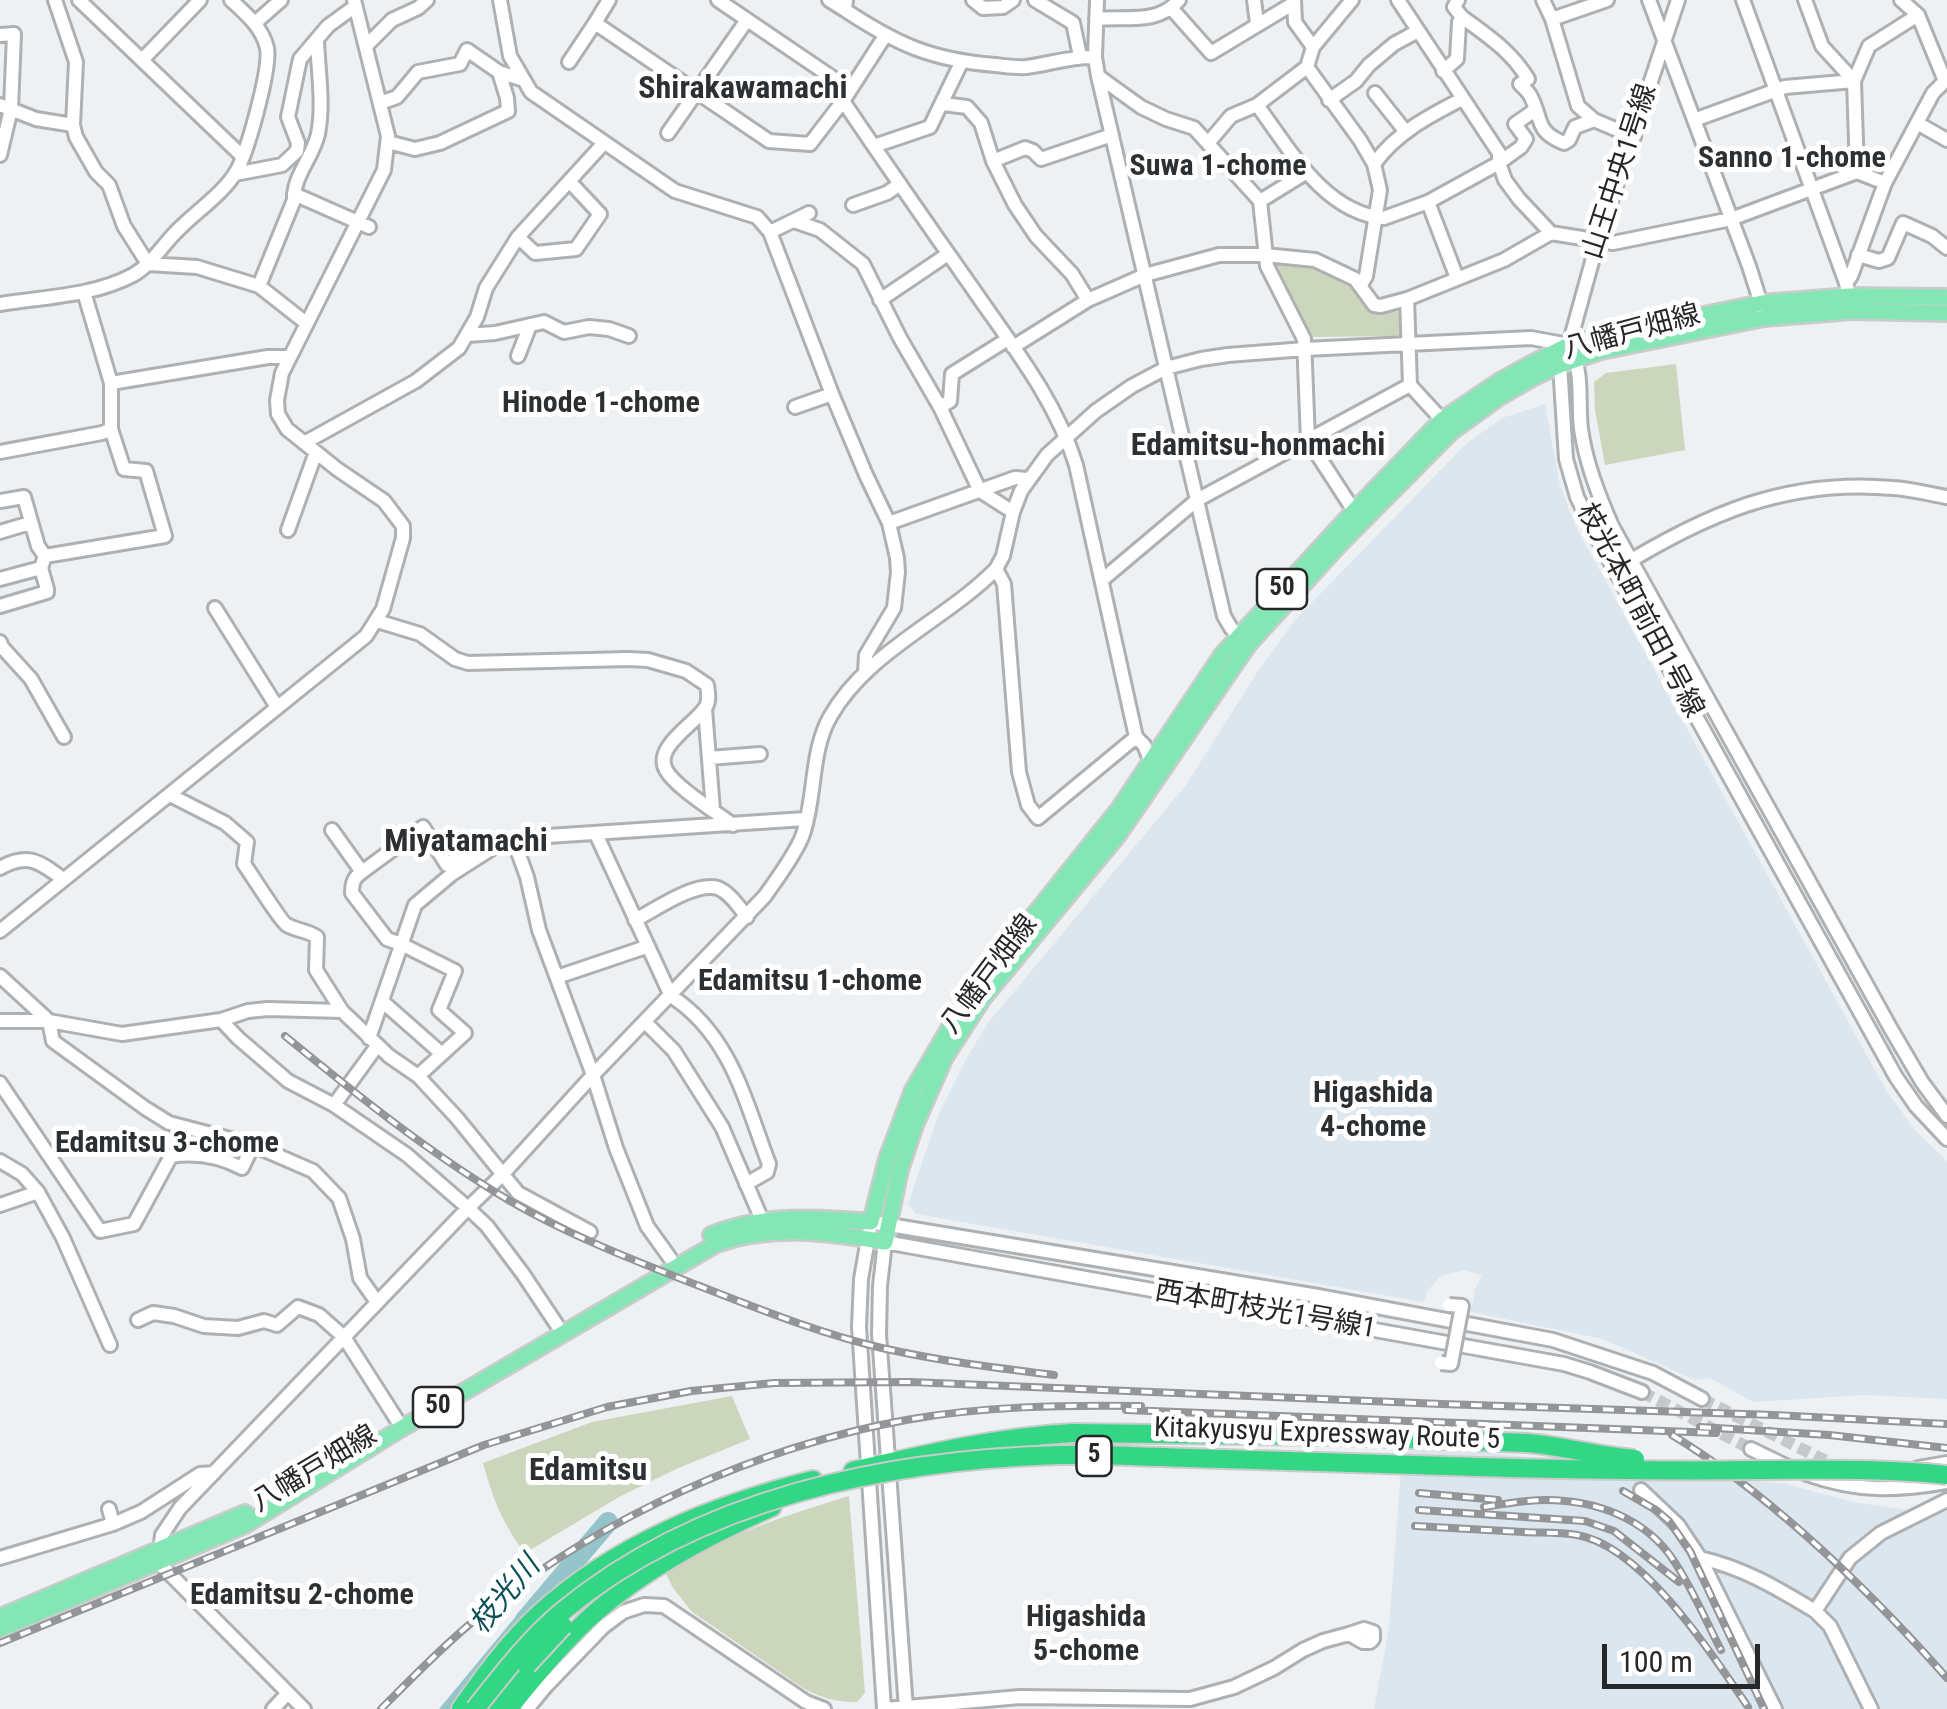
<!DOCTYPE html>
<meta charset="utf-8">
<style>
body{margin:0}
#map{position:relative;width:1947px;height:1709px;overflow:hidden;background:#edf1f4;font-family:"Roboto Condensed",sans-serif}
canvas{display:block}
.scale{position:absolute;left:1602px;top:1644px;width:158px;height:45px;box-sizing:border-box;border:5px solid #262728;border-top:0;padding-left:12px;font-size:30px;line-height:35px;white-space:nowrap;color:#262728;-webkit-text-stroke:8px #fff;paint-order:stroke}
</style>
<div id="map">
<canvas width="1947" height="1709"></canvas>
<div class="scale">100 m</div>
</div>
<script>
const g = document.querySelector('canvas').getContext('2d');
g.lineJoin = 'round';
function fill(path, color) {
  g.fillStyle = color;
  g.fill(path, 'evenodd');
}
function stroke(path, color, width, dash) {
  g.strokeStyle = color;
  g.lineWidth = width;
  g.lineCap = dash ? 'butt' : 'round';
  g.setLineDash(dash || []);
  g.stroke(path);
}
function label(font, color, halo, rows, align = 'center') {
  g.font = font + ' "Roboto Condensed","Noto Sans JP",sans-serif';
  g.lineWidth = 10;
  g.setLineDash([]);
  g.textBaseline = 'middle';
  g.strokeStyle = halo;
  g.fillStyle = color;
  for (const [text, x, y, turn = 0] of rows) {
    g.save();
    g.translate(x, y);
    g.rotate((+turn || 0) * Math.PI / 180);
    g.textAlign = isNaN(turn) ? turn : align;
    if (halo) g.strokeText(text, 0, 0);
    g.fillText(text, 0, 0);
    g.restore();
  }
}
fill(new Path2D(`
 M1545 404 1560 486 1578 531 1887 1092 1916 1131 1947 1161V1399L1864 1395 1753 1402 1710 1378 1695 1380 1603 1339 1471 1312 1475 1289 1482 1276 1466 1270 1442 1275 1427 1291 1424 1302 916 1214 908 1204 938 1116 966 1059 988 1023 1186 785 1260 668 1295 620 1466 444 1502 418Z
 M1403 1444 1787 1484 1853 1502 1929 1513 1947 1508V1709H1374L1389 1628Z`), '#dce6ee');
fill(new Path2D(`
 M1279 261C1304 264 1328 268 1350 282 1360 289 1364 310 1377 313 1384 314 1393 310 1401 312L1402 336 1309 337 1274 271 1275 264Z
 M1676 364 1685 450 1605 465 1595 410 1594 382 1606 373Z
 M732 1396 750 1439 676 1469 619 1497 525 1553C502 1523 493 1499 483 1463L592 1422Z
 M849 1496 865 1693 857 1702C836 1702 821 1698 803 1688L692 1612 673 1588 665 1572C723 1536 784 1516 849 1496Z`), '#cbd6bc');
fill(new Path2D(`
 M536 1592 550 1604 464 1709H439Z`), '#95c5ca');
stroke(new Path2D(`
 M525 1620 608 1522`), '#95c5ca', 20);
stroke(new Path2D(`
 M1642 1392 1751 1449
 M1702 1399 1828 1462`), '#c5c9cb', 12, [12, 6]);
const minor = new Path2D(`
 M55 0 76 62 73 125 76 137 96 172 109 185 124 226 148 264
 M79 0 242 156
 M500 0 510 56 531 92 675 191 757 217 770 232 832 394 866 475 889 523 897 558 898 572 894 608 866 655 865 672
 M609 0 595 23 769 141 810 144 843 101 885 36
 M718 0 849 89
 M829 0 845 10
 M846 0 845 10C898 45 932 60 995 65 1005 66 1016 68 1026 67 1050 64 1071 56 1095 57
 M973 0 983 8 1003 7 1013 0
 M1035 0 1073 23 1080 56
 M1097 0 1095 57 1098 76 1224 616 1231 628 1243 641
 M1254 0 1257 23
 M1294 0 1295 22 1313 47
 M1398 0 1499 153V163L1505 180 1519 199 1551 233 1613 243 1731 219 1857 172 1885 183
 M1543 0 1552 19 1578 106 1594 120 1634 137
 M1649 0 1749 266 1763 310
 M1678 0 1598 240 1569 345 1560 365 1566 459 1577 497 1596 536 1896 1077 1916 1106 1947 1139
 M1743 0 1846 283 1851 304
 M1805 0 1822 46 1854 81 1857 172
 M1172 9 1211 53 1294 3
 M1462 17C1488 36 1511 51 1528 79L1520 84C1524 88 1529 92 1531 97 1543 121 1535 131 1564 143L1569 140 1575 127 1594 120
 M1096 19C1126 16 1158 25 1179 0
 M1552 19 1607 0
 M255 23 281 0
 M0 35 14 34 11 109 0 155
 M366 46 392 20 418 8 427 0
 M142 60 200 0
 M569 62 595 23
 M1307 67 1360 140 1374 164 1380 190 1366 276 1361 285
 M1443 71 1457 59 1459 22 1462 17 1454 7 1458 0
 M1098 76 1141 107 1166 119 1194 128 1260 201 1267 266 1304 339 1308 440 1354 511
 M1375 93 1406 132
 M1329 100 1356 81 1369 65 1394 44 1418 31
 M843 101C885 163 928 225 971 286 1010 343 1055 398 1076 465L1136 737 1144 745 1151 762
 M380 103 397 97 418 72 460 64 467 50 499 72 524 80
 M943 104 967 107 981 123 993 161 1015 205 1036 236 1072 274 1088 300
 M0 105 36 119 73 125
 M1257 105C1289 148 1324 213 1384 218L1428 202 1499 163 1521 147 1526 139 1515 124 1535 110
 M1694 120 1785 87 1854 81 1869 46 1918 15
 M1917 123 1947 140
 M668 133 747 20
 M388 142 415 149 440 143 508 111 507 98 499 72
 M1209 142 1231 116 1257 105 1307 67 1313 47 1352 0
 M874 146 930 127 962 61
 M993 161 1025 148 1033 151 1041 159 1112 135
 M1374 164C1396 133 1429 116 1462 99
 M235 174 282 165 297 151 298 143 288 117 300 59 328 26 350 10 356 9
 M294 194 369 227
 M1260 201 1307 172
 M1428 202 1457 278
 M853 205 887 193 900 184
 M794 221 820 230 863 264 900 338 940 407 980 491 1013 512
 M770 232 809 213
 M518 237 535 253 576 249 600 214 569 181
 M1858 255 1879 261 1888 258 1903 223 1932 236 1947 248
 M148 264 197 267 259 286 306 323
 M1846 283 1851 276 1885 183 1933 93 1945 81 1918 15 1901 0
 M259 286 294 200C293 176 313 157 318 134 324 104 318 70 317 40
 M880 300 948 254
 M0 304C44 297 94 296 133 275 151 265 162 246 176 232 194 213 223 194 236 172 247 154 271 68 267 48 262 27 246 14 231 0
 M468 335 495 333 544 322 564 332 589 327 609 329 629 336
 M1013 347 1088 300 1145 275 1219 255H1265L1315 260 1355 279 1374 305 1381 306 1407 299 1504 260 1551 233
 M1572 352C1583 374 1578 404 1581 429 1586 463 1598 494 1612 526L1891 1029 1922 1082 1947 1116
 M518 356 530 325
 M111 383 268 357H289
 M1410 385 1442 420
 M795 407 832 394
 M940 407 950 401 952 374 1008 339
 M304 443 416 381 459 348 477 317 486 288 518 237 604 143
 M0 452 102 433 111 429
 M0 501 24 497 38 546 45 556 41 568 47 589V592L0 606
 M889 523 1015 478 1028 479
 M288 530 316 452
 M0 532 30 523
 M45 556 165 536 146 471 124 469 111 429V383L84 292
 M996 569 1004 584 1019 772 1028 805 1038 818 1136 737
 M1615 570C1704 515 1786 478 1893 488 1911 489 1929 494 1947 497
 M0 579 41 568
 M1102 580 1197 500 1410 385 1407 299
 M215 608 277 707
 M377 621 420 634 455 659 468 663 628 659 648 660 686 671 707 685C708 692 710 702 705 708 695 724 653 747 666 770 675 787 716 812 733 825
 M0 642 2 647 31 679 64 737
 M705 709 713 810
 M709 758 760 754
 M170 795 225 823 247 842 244 864C251 874 282 923 287 925 297 931 307 930 317 937L316 970 342 1011 389 1056 418 1076 457 1118 518 1193 590 1232
 M332 830 362 872 423 827 447 865 464 852 483 851
 M596 834 671 996C731 1035 745 1101 769 1164L767 1172 746 1184
 M514 841 527 877 539 930 593 1075 616 1148 647 1226 670 1258
 M0 868C28 852 40 862 63 879
 M362 872C354 877 352 883 352 893L387 939 401 944 455 971 439 1010 465 1033 418 1076
 M635 920C655 910 695 881 718 888 730 893 739 907 747 917
 M0 931 366 636 383 609 403 538V526L384 501 337 469 287 429 278 414 277 400 282 373 384 170 388 136 354 0
 M0 976 49 1021 53 1041 145 1108 169 1123 253 1145 313 1171 339 1198 353 1239 360 1278 377 1302
 M557 977 646 947
 M383 1002 442 1054
 M221 1020 238 1038 288 1081 334 1105 407 1155 468 1208 487 1226 523 1274 557 1325
 M0 1021H49L122 1034 221 1020 248 1011 268 1009 342 1011
 M646 1023 674 1051 722 1127 762 1220
 M369 1038 415 905 452 874 499 844 548 836 805 819
 M0 1083 100 1231 134 1224 171 1156C196 1152 219 1156 242 1168L253 1145
 M334 1105 377 1046
 M0 1161 22 1174 38 1192 63 1238 110 1345
 M0 1205 38 1192
 M138 1320 153 1313 174 1316 204 1326 238 1328 264 1321 277 1325 298 1307 319 1315 344 1337 397 1420
 M1751 1449 1788 1467
 M1918 1468 1947 1463
 M1807 1474C1858 1492 1895 1491 1947 1482
 M1641 1490 1678 1525 1700 1558 1775 1709
 M109 1509 113 1524
 M0 1558 113 1524 141 1512 200 1474 214 1473
 M1700 1558C1744 1568 1777 1588 1815 1611L1850 1558 1881 1533 1947 1500
 M1815 1611 1830 1626 1871 1709
 M1364 1629 1373 1632V1639L1370 1642H1363L1349 1634Z
 M273 1709 288 1693
 M304 1709 159 1563 162 1535 180 1508 468 1208 502 1175 593 1075 765 896C778 877 793 858 802 837 816 799 810 752 830 717 866 652 946 620 996 569L1003 556 1013 512 1021 491 1047 455 1096 411 1132 386 1166 368 1201 359 1228 355 1305 349 1531 338 1569 345
 M527 1709 547 1685 603 1627 623 1612 644 1605 664 1606 806 1702 824 1709
 M884 1709 859 1327 861 1279 871 1222 1318 1296 1553 1340 1653 1373 1702 1399
 M885 1709 1020 1697 1190 1699 1234 1687 1274 1668 1303 1650 1323 1641 1349 1634
 M906 1709 879 1334 880 1286 885 1242 1564 1364 1590 1372 1642 1392`);
const major = new Path2D(`
 M711 1235C764 1214 816 1217 871 1222L887 1159 913 1090 966 1000 1119 809 1222 655 1354 511 1442 420 1500 381 1531 364 1569 345 1602 336 1762 303 1850 296 1947 297
 M0 1617 245 1513
 M0 1629 245 1525 402 1428 716 1244C771 1224 828 1232 885 1242L900 1170 915 1125 945 1057 983 998 1118 835 1248 645 1338 546 1451 432 1501 396 1532 378 1560 365 1601 351 1764 318 1852 311 1947 313`);
const highway = new Path2D(`
 M853 1471C926 1454 997 1437 1073 1433
 M461 1709C484 1676 509 1642 539 1614 616 1544 713 1505 813 1480
 M491 1709 527 1665
 M508 1709C536 1675 564 1640 597 1611 647 1567 711 1534 772 1507`);
stroke(minor, '#aeb1b3', 18);
stroke(major, '#cbcbcb', 20);
stroke(highway, '#cbcbcb', 22);
stroke(minor, '#fff', 12);
stroke(major, '#85e6b5', 15);
stroke(highway, '#33d684', 18);
const rail = new Path2D(`
 M285 1036C357 1095 429 1153 510 1201 567 1234 628 1258 689 1282 752 1306 817 1333 882 1348 939 1361 997 1368 1054 1375
 M1126 1410 1716 1433
 M1700 1427 1829 1435 1947 1448
 M1672 1435C1774 1497 1868 1589 1947 1678
 M1623 1491 1656 1510 1669 1521 1690 1551 1764 1709
 M1419 1493 1498 1500
 M1484 1507C1504 1504 1525 1500 1546 1500 1595 1500 1646 1518 1674 1561 1692 1588 1706 1621 1721 1650
 M1419 1510 1585 1521 1614 1531 1679 1582
 M1415 1526C1451 1528 1487 1530 1523 1532 1541 1533 1559 1532 1577 1535 1641 1545 1713 1655 1748 1707
 M0 1643 484 1445 607 1407 691 1391 774 1383 911 1382 1442 1404 1774 1415 1947 1424
 M381 1709C415 1675 449 1640 487 1610 604 1516 758 1447 906 1420 983 1406 1062 1405 1141 1406`);
stroke(rail, '#939598', 8);
stroke(rail, '#fff', 4, [11]);
const minorBridge = new Path2D(`
 M1441 1363 1451 1364 1462 1306 1449 1305`);
const highwayBridge = new Path2D(`
 M1073 1433 1341 1436 1527 1443C1563 1446 1598 1456 1635 1459
 M527 1665 563 1626
 M475 1709C502 1675 529 1639 563 1611 700 1498 886 1460 1060 1455 1114 1454 1169 1458 1223 1459 1319 1462 1415 1465 1511 1468 1594 1470 1677 1471 1760 1470 1823 1470 1885 1468 1947 1475`);
stroke(minorBridge, '#aeb1b3', 18, []);
stroke(highwayBridge, '#cbcbcb', 22, []);
stroke(minorBridge, '#fff', 12);
stroke(highwayBridge, '#33d684', 18);
for (const [x, y, w] of [
 [1282,589,50],
 [438,1407,50],
 [1094,1456,35]
]) {
  const box = new Path2D();
  box.roundRect(x - w / 2, y - 20, w, 40, 8);
  g.fillStyle = '#fff';
  g.fill(box);
  stroke(box, '#262728', 2.5);
}
label('bold 25px', '#262728', null, [
 ["50",1282,589],
 ["50",438,1407],
 ["5",1094,1456]
]);
label('28px', '#262728', '#fff', [
 ["山王中央1号線",1621,172,-72],
 ["八幡戸畑線",1632,333,-15],
 ["枝光本町前田1号線",1639,611,62],
 ["八幡戸畑線",990,975,-53],
 ["西本町枝光1号線1",1265,1311,10],
 ["Kitakyusyu Expressway Route 5",1327,1435,2],
 ["八幡戸畑線",315,1470,-31]
]);
label('bold 30px', '#2d3032', '#fff', [
 ["Sanno 1-chome",1792,159],
 ["Suwa 1-chome",1218,167],
 ["Hinode 1-chome",601,404],
 ["Edamitsu 1-chome",810,982],
 ["Higashida",1373,1094],
 ["4-chome",1373,1128],
 ["Edamitsu 3-chome",167,1144],
 ["Edamitsu 2-chome",302,1596],
 ["Higashida",1086,1618],
 ["5-chome",1086,1652]
]);
label('italic 30px', '#0b5157', '#fff', [
 ["枝光川",506,1596,-50]
]);
label('bold 32px', '#2d3032', '#fff', [
 ["Shirakawamachi",743,90],
 ["Edamitsu-honmachi",1258,447],
 ["Miyatamachi",466,843],
 ["Edamitsu",588,1472]
]);
</script>
